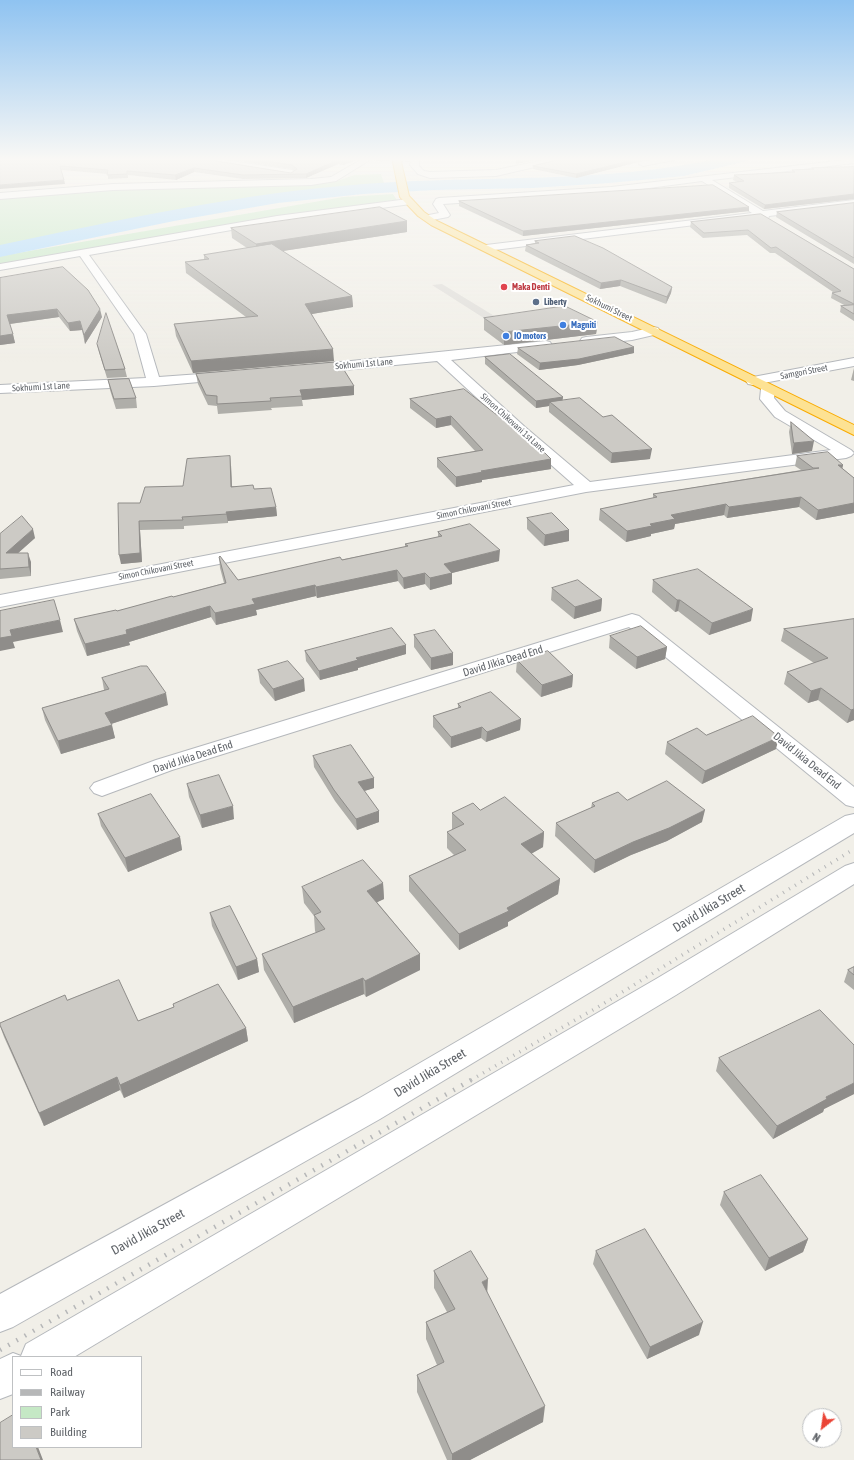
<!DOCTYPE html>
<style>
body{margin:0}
#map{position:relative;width:854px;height:1460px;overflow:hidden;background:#f1efe8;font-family:"Asap Condensed",sans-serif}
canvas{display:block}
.legend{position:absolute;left:12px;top:1356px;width:130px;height:92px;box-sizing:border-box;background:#fff;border:1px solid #bfc1c3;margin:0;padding:5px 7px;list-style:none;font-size:12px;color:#5f6368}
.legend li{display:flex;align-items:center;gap:8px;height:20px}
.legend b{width:20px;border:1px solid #bfc1c3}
.north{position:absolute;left:802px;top:1408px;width:40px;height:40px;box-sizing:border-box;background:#fff;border:1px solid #bfc1c3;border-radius:50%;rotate:210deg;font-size:11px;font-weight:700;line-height:16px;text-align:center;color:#5f6368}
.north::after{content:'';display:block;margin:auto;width:14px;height:18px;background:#ea4335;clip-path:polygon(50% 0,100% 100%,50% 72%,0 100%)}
</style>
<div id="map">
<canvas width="854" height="1460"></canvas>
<ul class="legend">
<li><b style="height:5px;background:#fff"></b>Road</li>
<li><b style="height:5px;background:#b6b7b8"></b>Railway</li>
<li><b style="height:11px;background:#c5e8c5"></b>Park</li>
<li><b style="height:11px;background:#cccac5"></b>Building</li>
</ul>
<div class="north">N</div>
</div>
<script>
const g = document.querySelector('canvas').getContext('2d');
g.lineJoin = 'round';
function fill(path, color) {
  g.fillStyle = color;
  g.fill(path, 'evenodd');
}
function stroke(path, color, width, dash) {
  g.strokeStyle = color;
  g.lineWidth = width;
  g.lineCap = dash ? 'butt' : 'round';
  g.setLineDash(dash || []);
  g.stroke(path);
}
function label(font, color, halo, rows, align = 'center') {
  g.font = font + ' "Asap Condensed",sans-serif';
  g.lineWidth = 4;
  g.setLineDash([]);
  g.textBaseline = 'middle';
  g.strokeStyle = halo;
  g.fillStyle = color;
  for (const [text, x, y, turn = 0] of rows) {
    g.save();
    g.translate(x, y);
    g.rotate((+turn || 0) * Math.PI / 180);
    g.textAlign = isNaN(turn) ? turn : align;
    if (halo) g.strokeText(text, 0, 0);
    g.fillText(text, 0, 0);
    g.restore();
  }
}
fill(new Path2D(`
 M442 284 501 320 490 322 432 285Z`), '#e0deda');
fill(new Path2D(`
 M381 174 384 183 244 199 72 234 0 246V199L100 189 263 185 337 181 354 175Z
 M393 194 397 200 291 214 0 264V256L343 197Z`), '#c5e8c5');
fill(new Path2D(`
 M721 158H749L747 161 684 176 609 183 533 188 434 190 363 194 278 203 174 221 0 257V245C120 220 241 193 364 184 483 175 604 184 721 158Z`), '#aadaff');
const minor = new Path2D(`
 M193 158H211L292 170 296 173 292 176 197 160Z
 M364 158H419V166L424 171 430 172 496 170 554 158H566L565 160 496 176 430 178 418 174 410 165 411 161 377 160 373 158 336 181 311 185 113 190 0 199V193L113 184 311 179 331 177Z
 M661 158H675L674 160 643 166 639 164 640 162Z
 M854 159V163L712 180 763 211 854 200V206L769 216 768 219 765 220 759 217 486 251 481 248 486 245 752 213 702 181 611 193 443 204 450 215 448 217 427 221 422 218 424 216 439 213 433 204 436 199 439 198 611 187Z
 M408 199 411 200 413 202 411 204 277 222 89 255 146 334 159 377 228 372 233 373 235 376 233 379 154 386 0 393V385L146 378 134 334 80 256 0 270V264L277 216Z
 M654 327 658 328 660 331 658 334 632 340 586 345 582 344 580 341 582 338 586 337 632 332Z
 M546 341 550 342 552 345 550 348 451 360 525 427 590 482 831 450 775 417 760 399 761 389 763 386 768 385 773 386 775 389 774 398 785 411 851 450 854 453 851 456 846 458 586 492 0 607V595L574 485 515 433 437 361 312 373 307 372 305 369 307 366 312 365Z
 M854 358V366L753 385 748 384 746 381 748 378 753 377Z
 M632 614 639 616 854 787V807L846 805 629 627 172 770 110 793 102 796 94 793 90 788 94 783 156 760Z
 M854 814V833L380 1119 13 1327 0 1332V1294L358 1099 845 816Z
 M854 863V884L676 995 74 1357H13V1394L0 1399V1359L13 1353 21 1356 26 1344 656 979 845 866Z`);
const highway = new Path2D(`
 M395 158H403L401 162 409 196 424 212 437 221 854 425V435L431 225 418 216 400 197 393 162Z`);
stroke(minor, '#b5b8bc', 2);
stroke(highway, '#f9ab00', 2);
fill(minor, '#fff');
fill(highway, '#fde293');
stroke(new Path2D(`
 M471 1080 603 1004 854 849`), '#b6b7b8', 3.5, [1, 6]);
stroke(new Path2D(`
 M0 1350 473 1079`), '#b6b7b8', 4.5, [1.5, 8]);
fill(new Path2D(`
 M0 158H197L291 173 295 171 292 169 219 158H361L343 165 338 164 306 178 243 179 194 172 176 180 128 175V178L108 179V174L61 170 65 184Z
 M566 158H652L640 161 638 162 576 178 533 169V166Z
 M854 167V199L764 209 729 188V183L737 182 733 180 734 175 792 172V170L812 169V168Z
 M459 201 749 211 523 236 459 206Z
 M854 203V264L776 217 777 212Z
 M761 214 854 269V321L840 312 841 306H846L831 298 832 293 833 292 775 253H770L747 235 703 238 690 227 691 222Z
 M407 221V232L282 251 352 296 353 307 312 314 334 361 193 373 176 336 174 324 246 317 186 273 185 262 204 259V255L247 248 232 238 231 228Z
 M535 241 672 287 671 293 666 304 620 286 600 289 525 251 526 245 535 243Z
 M0 278 102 317 85 344 82 330 70 331 59 317 10 324 15 343 0 345Z
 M484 318 598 322 596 334 504 345 484 330Z
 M97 344 125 369 127 377 107 378 99 352Z
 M634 347V353L578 365 539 370 517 354 518 348Z
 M485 357 563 397 562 400 650 459 611 463 549 412V406L536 408 485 364Z
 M854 368V381L851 380Z
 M196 374 354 386V395L302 400 303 406 271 408 272 410 218 414 217 406 208 405 198 384Z
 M108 380 136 398 137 408 116 409 110 390Z
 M410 399 551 459V469L482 480V482L456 487 437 467V458L475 451 451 425 436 428 410 408Z
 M791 422 812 451 792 454 789 432Z
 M797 456 843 465 842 468 854 478V513L816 520 799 507 727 518 724 515 675 524 674 529 651 534V536L626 542 599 520 600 509 653 498V494L801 470 795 466Z
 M231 465 232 486 254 489 276 507 277 516 228 521V523L184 526V529L140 530 142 562 121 564 140 503 183 486Z
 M527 518 569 530V541L544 546 527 529Z
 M438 532 499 561 452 573V584L430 590 425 584 404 589 398 581 317 598 316 596 256 610 257 615 216 625 211 617 129 642 130 645 87 656 77 631 74 619 117 611 173 597 224 583 220 568 219 557 238 580 405 547V544L438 537Z
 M0 534 35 538 18 553 31 562V576L0 579Z
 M653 580 751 621 709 635 678 611 675 612 652 592Z
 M552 588 602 599 601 611 574 619 551 600Z
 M854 619V720L847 723 818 700 808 703 784 684 787 672 814 663 781 641 784 629Z
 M414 635 453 665 431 670 414 647Z
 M610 636 667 647 665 659 636 669 609 648Z
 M406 645V654L358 668V670L320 680 306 661 305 651Z
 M517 660 573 675 572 687 541 697 516 672Z
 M258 670 305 691 275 701 260 683Z
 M102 678 168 705 111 724 115 738 61 754 45 720 42 708 104 690Z
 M458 704 521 719 520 730 486 742 481 738 451 748 433 727V716L458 708Z
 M706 735 776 749 702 784 665 754 667 742Z
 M313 756 374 778V788L364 791 379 811V822L357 830 335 801 314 767Z
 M187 784 234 819 202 828 189 797Z
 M627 800 702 822 667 841 631 855 594 873 555 836 556 823 591 808 592 803Z
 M480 810 544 832 543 847 531 854 560 879 558 894 508 922V926L459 950 409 891V876L454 855 447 848V832L453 829H452V813Z
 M98 814 180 837 182 850 128 872 101 826Z
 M383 883 384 899 377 902 420 954V970L366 997 364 994 294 1023 264 970 262 954 316 933 315 931 314 916 304 903 302 887Z
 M210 913 257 959 259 972 238 980 212 926Z
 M854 967V990L844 982 848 970Z
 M67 1000 138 1021 174 1007 173 1004 246 1028 248 1041 124 1098 120 1090 44 1126 4 1037 0 1026Z
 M854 1045V1094L824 1109 823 1112 773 1139 716 1071 719 1058Z
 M724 1192 808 1239 803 1252 765 1271 720 1205Z
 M596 1251 699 1335 647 1359 593 1264Z
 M434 1271 487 1293 543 1422 470 1460H447L417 1392V1375L437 1365 426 1339V1322L447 1312 434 1288Z`), '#afaea9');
fill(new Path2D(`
 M351 158H361L343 165V161Z
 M516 158H546L516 164Z
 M640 158H652L640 161 638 162 576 178V174Z
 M338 160V164L306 178V174Z
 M194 168V172L176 180 175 175Z
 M64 180 65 184 0 189V185Z
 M854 194V199L764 209 765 205Z
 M749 207V211L523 236V231Z
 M407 221V232L257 255 256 244Z
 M621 280 620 286 600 289 601 283Z
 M672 287 671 293 666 304 667 297Z
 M352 296 353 307 306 315 305 304Z
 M57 309 59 317 9 324 7 315Z
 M100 309 102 317 85 344 84 335Z
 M80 321 82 330 70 331 68 323Z
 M598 322 596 334 504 345V332Z
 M13 334 15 343 0 345V336Z
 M634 347V353L578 365 539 370 540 363Z
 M333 349 334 361 193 373 191 361Z
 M354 386V395L302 400 300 390Z
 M563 397 562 404 550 402 549 406 536 408V401Z
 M451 416V425L436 428V419Z
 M814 441 812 451 792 454 794 443Z
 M652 449 650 459 611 463 612 453Z
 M230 456 231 465 232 495 231 487Z
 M551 459V469L482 480V482L456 487V477L481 471Z
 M838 465H843L841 475Z
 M801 497 799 507 727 518 729 507Z
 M854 503V513L816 520 818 510Z
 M726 504 724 515 675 524 674 529 651 534V536L626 542 627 531 650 524 671 515Z
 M276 507 277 516 228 521V523L226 512Z
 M139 521 140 530 142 562 121 564 119 555Z
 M33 529 35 538 8 562 6 553Z
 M569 530V541L544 546 545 535Z
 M500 550 499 561 452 573V584L430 590V578L444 564Z
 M28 553 31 562V576L29 567Z
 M397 570 398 581 317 598 316 587Z
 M425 573V584L404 589 403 578Z
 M315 585 316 596 256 610 257 615 216 625 215 613 252 599Z
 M602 599 601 611 574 619 575 607Z
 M677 600H680L678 611 675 612Z
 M210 606 211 617 129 642 130 645 87 656 85 644 126 630Z
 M753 609 751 621 709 635 712 623Z
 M60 620 63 632 13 642 15 648 0 651V638L10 630Z
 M406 645V654L358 668V670L320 680 319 671 356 658Z
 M667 647 665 659 636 669 637 657Z
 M453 653V665L431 670V658Z
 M573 675 572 687 541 697 542 685Z
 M304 679 305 691 275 701 273 689Z
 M821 688 818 700 808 703 811 691Z
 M166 693 168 705 108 725 105 713Z
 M854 709V720L847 723 851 710Z
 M521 719 520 730 486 742 487 732Z
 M112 725 115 738 61 754 58 741Z
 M482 727 481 738 451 748V737Z
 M779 737 776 749 702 784 705 771Z
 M374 778V788L358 793V782Z
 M233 806 234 819 202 828 200 815Z
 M705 810 702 822 667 841 631 855 594 873 595 860 633 842Z
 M379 811V822L357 830 356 819Z
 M544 832 543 847 520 860 521 844Z
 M180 837 182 850 128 872 125 858Z
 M560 879 558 894 508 922V926L459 950V934Z
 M383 883 384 899 367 907V891Z
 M420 954V970L366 997 365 981Z
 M257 959 259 972 238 980 236 967Z
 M363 978 364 994 294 1023 293 1007Z
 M246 1028 248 1041 124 1098 120 1085Z
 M117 1077 120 1090 44 1126 39 1113Z
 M854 1083V1094L824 1109 823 1112 773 1139 777 1126 826 1097Z
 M808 1239 803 1252 765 1271 769 1258Z
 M488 1279 487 1296 482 1282Z
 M703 1322 699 1335 647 1359 650 1347Z
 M545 1406 543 1422 470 1460H452V1454Z
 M36 1447H38L43 1460H41Z`), '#8f8d8a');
const building = new Path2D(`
 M0 158H197L291 173 297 169 292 165 245 158H351L343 161 338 160 306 174 243 175 194 168 175 175 127 171V174L107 175 108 170 60 166 64 180 0 185Z
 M566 158H640L639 159 576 174 533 166Z
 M854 167V194L765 205 729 183 744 181 734 175 795 172 792 170 814 169 812 168Z
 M713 185 749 207 523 231 459 201Z
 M854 203V258L777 212Z
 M380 207 407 221 256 244 231 228Z
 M761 214 854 269V304L832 293 841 291 776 247 771 248 748 230 704 233 691 222Z
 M575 236 603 248 672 287 667 297 621 280 601 283 526 245 539 243 535 241Z
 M272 244 352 296 305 304 333 349 191 361 174 324 258 316 185 262 209 259 204 255Z
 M63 267 88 290 100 309 84 335 80 321 68 323 57 309 7 315 13 334 0 336V278Z
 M854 305V314L841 306Z
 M565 306 598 322 504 332 484 318Z
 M106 313 125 369 105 370 97 344Z
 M615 337 634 347 579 359 540 363 518 348Z
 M510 354 563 397 536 401 485 357Z
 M339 362 354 386 300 390 302 396 270 398 271 401 217 404V396L206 395 196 374Z
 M129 379 136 398 114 399 108 380Z
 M464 389 531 442H534L551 459 481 471 483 472 456 477 437 458 483 450 451 416 436 419 410 399Z
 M580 398 603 417 612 415 652 449 612 453 550 402Z
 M791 422 814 441 794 443Z
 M828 452 843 465H838L854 478V503L818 510 801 497 729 507 726 504 671 515 675 519 650 524 652 526 627 531 600 509 657 497 653 494 819 468H813L797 456Z
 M230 456 231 487 253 485 254 489 271 488 276 507 226 512 227 514 182 517 183 520 139 521 140 553 119 555 118 503H140L145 487 183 486 187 459Z
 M552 513 569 530 545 535 527 518Z
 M22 516 33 529 6 553H28L29 567 0 569V534Z
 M470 524 500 550 444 564 452 573 430 578 425 573 403 578 397 570 316 587 315 585 252 599 255 604 215 613 210 606 126 630 127 634 85 644 74 619 116 610 117 611 172 596 173 597 226 583 219 557 220 556 238 580 340 557 342 560 408 546 405 544 442 536 438 532Z
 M698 569 753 609 712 623 680 600H677L653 580Z
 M578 580 602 599 575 607 552 588Z
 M54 600 60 620 10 630 12 636 0 638V611Z
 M854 619V709L851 710 821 688 811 691 787 672 828 658 784 629Z
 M641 626 667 647 637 657 610 636Z
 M392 628 406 645 356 658 358 660 319 671 305 651Z
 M435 630 453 653 431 658 414 635Z
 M548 651 573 675 542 685 517 660Z
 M288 661 304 679 273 689 258 670Z
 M141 666H147L166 693 105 713 112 725 58 741 42 708 109 689 102 678Z
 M491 692 521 719 487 732 482 727 451 737 433 716 461 707 458 704Z
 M753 716 779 737 705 771 667 742 697 728 706 735Z
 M351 745 374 778 358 782 379 811 356 819 334 790 313 756Z
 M219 775 233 806 200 815 187 784Z
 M667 781 705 810 669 828 633 842 595 860 556 823 595 806 592 803 618 792 627 800Z
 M151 794 180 837 125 858 98 814Z
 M505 797 544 832 521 844 560 879 507 908 509 911 459 934 409 876 466 850 447 832 464 824 452 813 473 803 480 810Z
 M363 860 383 883 367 891 420 954 365 981 363 978 293 1007 262 954 325 929 314 915 321 912 302 887Z
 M230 906 257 959 236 967 210 913Z
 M854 967V975L848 970Z
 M119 980 138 1021 174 1007 173 1004 218 984 246 1028 120 1085 117 1077 39 1113 0 1025V1023L65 995 67 1000Z
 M820 1010 854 1045V1083L826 1097 827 1099 777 1126 719 1058Z
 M761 1175 808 1239 769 1258 724 1192Z
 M645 1229 703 1322 650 1347 596 1251Z
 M471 1251 488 1279 482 1282 545 1406 452 1454 417 1375 444 1362 426 1322 455 1309 434 1271Z
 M13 1415V1447H36L41 1460H0V1423Z`);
fill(building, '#cccac5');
stroke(building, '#8f8d8a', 1);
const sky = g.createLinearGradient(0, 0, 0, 362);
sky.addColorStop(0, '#8fc3f1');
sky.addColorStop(0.44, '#f9f8f5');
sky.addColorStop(1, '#f9f8f500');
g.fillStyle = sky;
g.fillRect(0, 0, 854, 362);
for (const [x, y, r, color] of [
 [504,287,4,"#e0444e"],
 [536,302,4,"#5c6f8a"],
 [563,325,4,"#3f7fe0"],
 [506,336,4,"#3f7fe0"]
]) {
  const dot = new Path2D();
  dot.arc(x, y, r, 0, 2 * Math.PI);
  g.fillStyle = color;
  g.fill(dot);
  stroke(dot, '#fff', 1.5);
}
label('bold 9px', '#be3a42', '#fff', [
 ["Maka Denti",512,287]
], 'left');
label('bold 9px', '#4e5e75', '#fff', [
 ["Liberty",544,302]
], 'left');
label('9px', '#5f6368', '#fff', [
 ["Sokhumi Street",609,308,26],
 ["Sokhumi 1st Lane",364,364,-5],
 ["Samgori Street",804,372,-11],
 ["Sokhumi 1st Lane",41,387,-3],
 ["Simon Chikovani 1st Lane",513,423,42],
 ["Simon Chikovani Street",474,509,-11],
 ["Simon Chikovani Street",156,570,-11]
]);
label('bold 9px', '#366cbe', '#fff', [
 ["Magniti",571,325],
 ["IO motors",514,336]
], 'left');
label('11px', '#5f6368', '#fff', [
 ["David Jikia Dead End",503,661,-17],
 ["David Jikia Dead End",193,757,-18],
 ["David Jikia Dead End",807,761,39]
]);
label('13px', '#5f6368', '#fff', [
 ["David Jikia Street",709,908,-31],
 ["David Jikia Street",430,1073,-31],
 ["David Jikia Street",148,1232,-29]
]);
</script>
